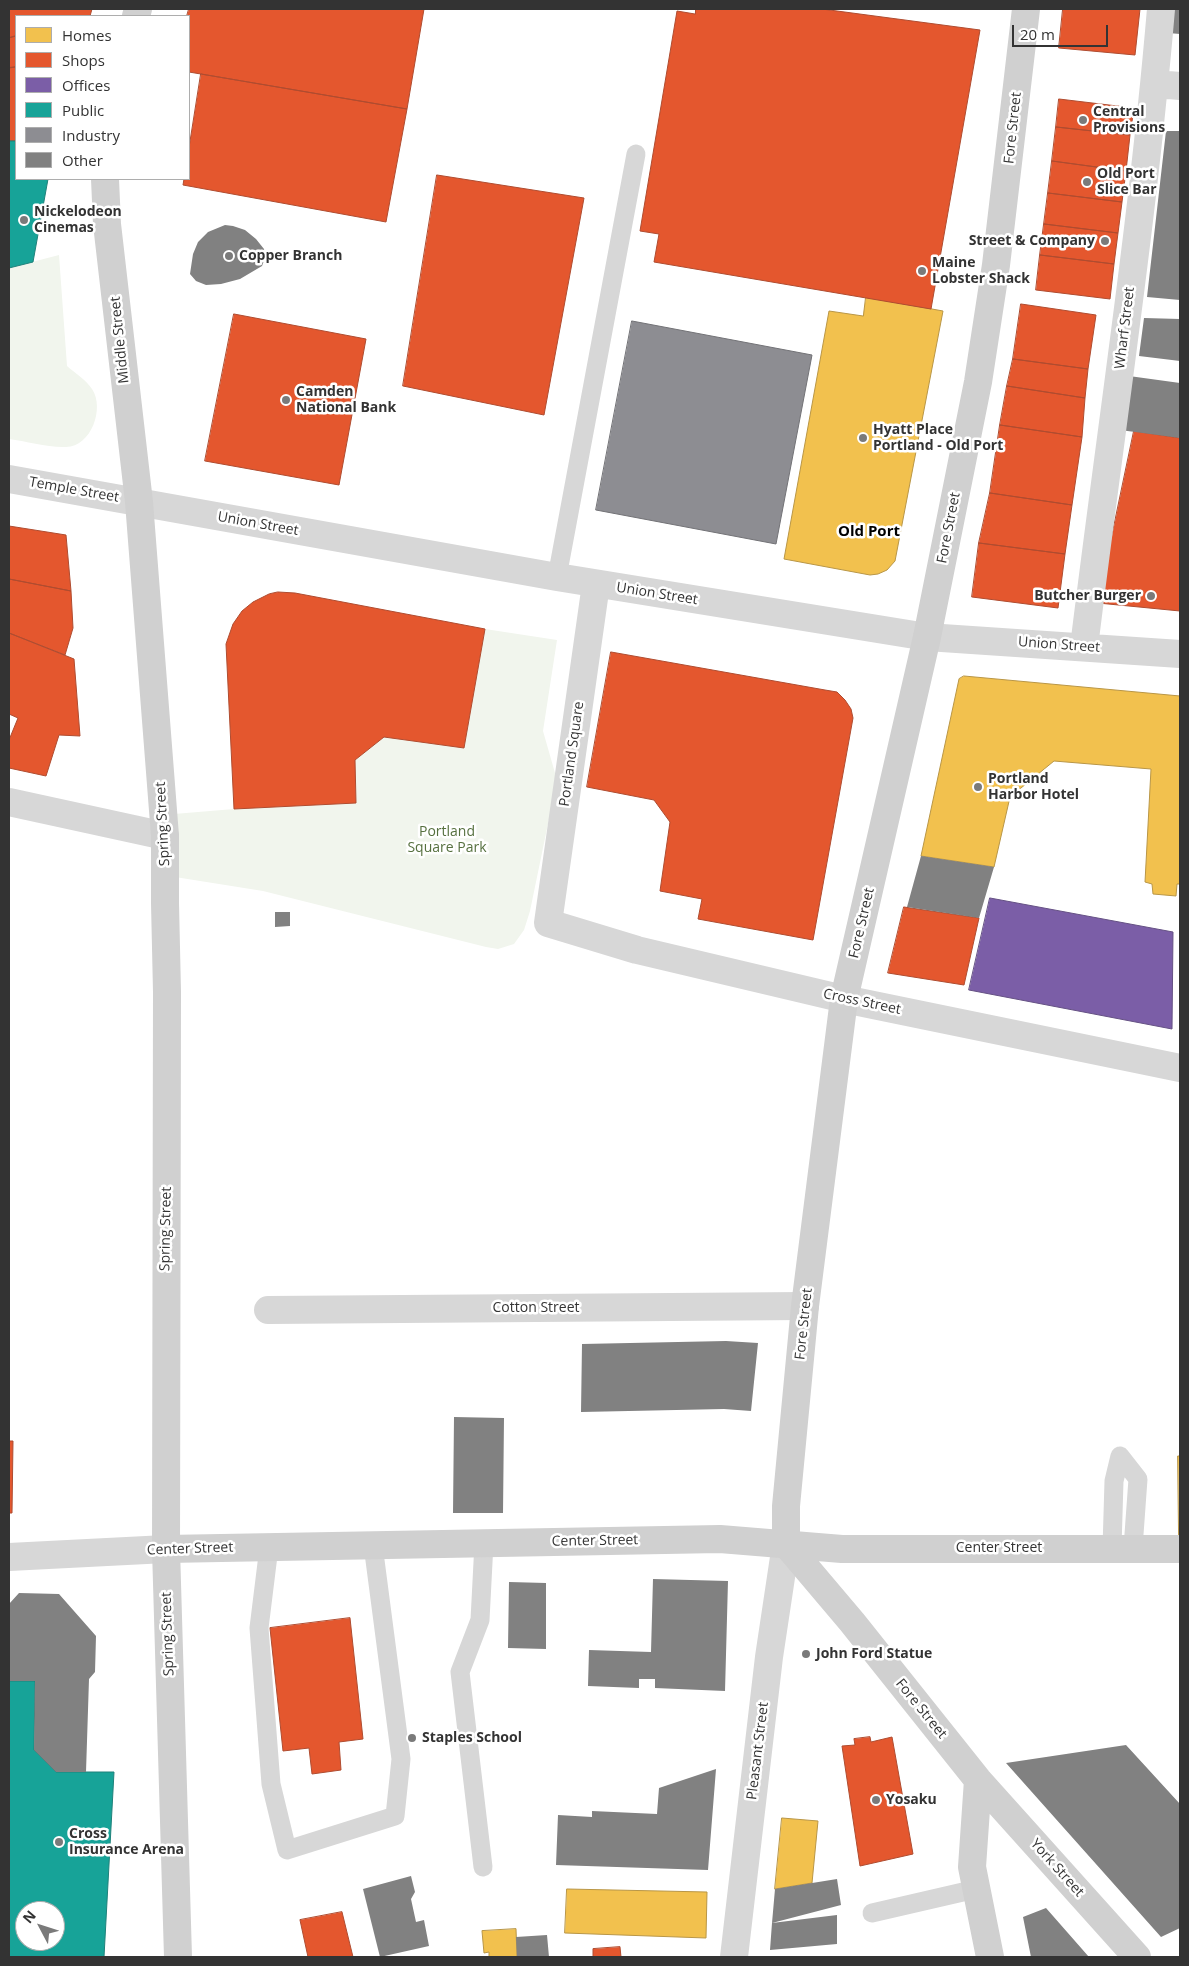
<!DOCTYPE html>
<style>
body{margin:0}
#map{position:relative;width:1189px;height:1966px;overflow:hidden;background:#fff;font-family:"Open Sans",sans-serif}
canvas{display:block}
.frame{position:absolute;inset:0;border:10px solid #333;pointer-events:none}
.legend{position:absolute;left:15px;top:15px;width:175px;height:165px;box-sizing:border-box;background:#fff;border:1px solid #adadad;margin:0;padding:6px 9px;list-style:none;font-size:15px;color:#333}
.legend li{display:flex;align-items:center;gap:10px;height:25px}
.legend b{width:25px;border:1px solid #adadad}
.north{position:absolute;left:15px;top:1901px;width:50px;height:50px;box-sizing:border-box;background:#fff;border:1px solid #adadad;border-radius:50%;rotate:310deg;font-size:14px;font-weight:700;line-height:20px;text-align:center;color:#333}
.north::after{content:'';display:block;margin:auto;width:18px;height:22px;background:#7a7a7a;clip-path:polygon(50% 0,100% 100%,50% 72%,0 100%)}
.scale{position:absolute;left:1012px;top:25px;width:96px;height:22px;box-sizing:border-box;border:2px solid #333;border-top:0;padding-left:6px;font-size:15px;line-height:18px;white-space:nowrap;color:#333;-webkit-text-stroke:4px #fff;paint-order:stroke}
</style>
<div id="map">
<canvas width="1189" height="1966"></canvas>
<div class="frame"></div>
<ul class="legend">
<li><b style="height:14px;background:#f2c14e"></b>Homes</li>
<li><b style="height:14px;background:#e4572e"></b>Shops</li>
<li><b style="height:14px;background:#7b5ea7"></b>Offices</li>
<li><b style="height:14px;background:#17a398"></b>Public</li>
<li><b style="height:14px;background:#8d8d92"></b>Industry</li>
<li><b style="height:14px;background:#818181"></b>Other</li>
</ul>
<div class="north">N</div>
<div class="scale">20 m</div>
</div>
<script>
const g = document.querySelector('canvas').getContext('2d');
g.lineJoin = 'round';
function fill(path, color) {
  g.fillStyle = color;
  g.fill(path, 'evenodd');
}
function stroke(path, color, width, dash) {
  g.strokeStyle = color;
  g.lineWidth = width;
  g.lineCap = dash ? 'butt' : 'round';
  g.setLineDash(dash || []);
  g.stroke(path);
}
function label(font, color, halo, rows, align = 'center') {
  g.font = font + ' "Open Sans",sans-serif';
  g.lineWidth = 5;
  g.setLineDash([]);
  g.textBaseline = 'middle';
  g.strokeStyle = halo;
  g.fillStyle = color;
  for (const [text, x, y, turn = 0] of rows) {
    g.save();
    g.translate(x, y);
    g.rotate((+turn || 0) * Math.PI / 180);
    g.textAlign = isNaN(turn) ? turn : align;
    if (halo) g.strokeText(text, 0, 0);
    g.fillText(text, 0, 0);
    g.restore();
  }
}
fill(new Path2D(`
 M59 255 67 366C75 373 86 380 92 389 105 408 91 447 66 447 49 448 26 441 9 439V268Z
 M485 629 557 640 543 731 557 780 530 911 524 930 514 944 498 949 486 947 263 891 175 877 174 814 234 809 356 803 355 760 384 737 464 748Z`), '#f1f5ed');
const homes = new Path2D(`
 M866 297 943 311 895 561 887 570 878 574 870 575 784 559 829 311 863 316Z
 M964 676 1180 696V884H1177L1176 896 1153 894 1152 884 1145 882 1151 769 1054 761 1010 797 994 867 921 856 959 679Z
 M1178 1456H1180V1538H1179Z
 M782 1818 818 1821 812 1883 775 1889Z
 M567 1889 707 1892 706 1938 565 1933Z
 M516 1929 517 1957H489V1952L484 1953 482 1931Z`);
fill(homes, '#f2c14e');
stroke(homes, '#b99646', 1);
const shops = new Path2D(`
 M9 9H92L90 16H16V36L9 38Z
 M189 9H424L407 109 189 72V16H187Z
 M696 9H822L980 30 931 309 654 262 659 234 640 231 677 11 695 14Z
 M1063 9H1140L1135 55 1059 48Z
 M16 36V67L9 68V38Z
 M16 67V141H9V68Z
 M201 74 407 109 386 222 183 185 184 179H189V148Z
 M1059 99 1134 108 1130 135 1056 127Z
 M1056 127 1130 135 1126 171 1052 161Z
 M1052 161 1126 171 1122 202 1048 193Z
 M437 175 584 198 544 415 403 386Z
 M1048 193 1122 202 1118 233 1044 224Z
 M1044 224 1118 233 1114 264 1040 255Z
 M1040 255 1114 264 1110 299 1036 290Z
 M1021 304 1096 315 1088 369 1013 359Z
 M234 314 366 339 339 485 205 461Z
 M1013 359 1088 369 1085 398 1007 386Z
 M1007 386 1085 398 1082 437 1000 425Z
 M1000 425 1082 437 1072 505 990 493Z
 M1134 431 1180 438V611L1098 603Z
 M990 493 1072 505 1065 554 979 543Z
 M9 526 66 535 71 591 9 579Z
 M979 543 1065 554 1058 608 972 597Z
 M9 579 71 591 73 628 65 655 9 633Z
 M278 592 295 593 485 629 464 748 384 737 355 760 356 803 234 809 226 644 233 624 242 611 253 602 269 594Z
 M9 633 74 659 80 736 59 735 46 776 9 768V740L18 718 9 714Z
 M611 652 825 690 837 692 845 700 851 709 853 718 813 940 698 919 702 899 660 891 670 822 654 800 587 787Z
 M904 907 979 918 964 985 888 973Z
 M9 1441H13L12 1513H9Z
 M350 1618 363 1739 339 1742 341 1770 312 1774 309 1748 283 1751 270 1628Z
 M870 1737 871 1742 892 1737 913 1854 860 1866 842 1746 855 1745 854 1739Z
 M342 1912 353 1957H308L300 1920Z
 M620 1947 621 1957H593V1949Z`);
fill(shops, '#e4572e');
stroke(shops, '#af4c30', 1);
const offices = new Path2D(`
 M990 898 1173 932 1172 1029 969 990Z`);
fill(offices, '#7b5ea7');
stroke(offices, '#655184', 1);
const public = new Path2D(`
 M9 141H16V179H48L33 262 9 268Z
 M9 1681H35L34 1750 56 1772H114L104 1957H9ZM25 1911H55V1941H25Z`);
fill(public, '#17a398');
stroke(public, '#1f817a', 1);
const industry = new Path2D(`
 M632 321 812 355 776 544 596 510Z`);
fill(industry, '#8d8d92');
stroke(industry, '#727276', 1);
fill(new Path2D(`
 M1171 9H1180V34L1168 33Z
 M1166 131H1180V300L1147 297Z
 M225 225 233 226 245 230 256 239 264 249 265 258 262 266 240 279 221 284 206 285 196 281 190 274 193 254 198 242 208 232Z
 M1144 318 1180 319V361L1139 356Z
 M1129 376 1180 383V438L1120 430Z
 M921 856 994 867 979 918 907 907Z
 M275 912H290V926L275 927Z
 M726 1341 758 1343 751 1411 724 1409 581 1412 582 1344Z
 M454 1417 504 1418 503 1513H453Z
 M653 1579 728 1581 725 1691 655 1688V1679H639V1688L588 1686 589 1650 651 1652Z
 M509 1582 546 1583V1649L508 1648Z
 M19 1593 59 1594 96 1636 95 1672 89 1679 86 1772H56L34 1750 35 1681H9V1604Z
 M1126 1745 1180 1804V1928L1161 1937 1006 1763Z
 M716 1769 708 1870 556 1865 558 1815 592 1817V1811L657 1814 659 1788Z
 M411 1876 415 1892 411 1899 416 1922 424 1920 429 1946 380 1957 363 1889Z
 M837 1879 841 1905 772 1923 837 1915V1944L770 1950 772 1923 775 1889Z
 M1046 1908 1089 1957H1031L1023 1917Z
 M547 1935 549 1957H517L516 1937Z`), '#818181');
stroke(new Path2D(`
 M557 577 636 154
 M1120 1456 1138 1479 1133 1548
 M269 1547 259 1628 271 1784 287 1850 395 1816 401 1759 373 1545
 M1112 1548 1114 1481 1120 1456
 M483 1867 460 1672 480 1620 484 1543
 M872 1913 976 1889`), '#d7d7d7', 19);
stroke(new Path2D(`
 M1155 84 1180 86
 M9 479 557 577 927 637 1180 654
 M596 584 548 923 637 950 844 999 1180 1068
 M1084 647C1110 434 1143 222 1161 9
 M9 802 165 836
 M268 1310 805 1306
 M9 1557 166 1549
 M734 1957 769 1657 786 1544`), '#d7d7d7', 28);
stroke(new Path2D(`
 M1026 9 996 265 978 382 927 637 844 999 805 1306 786 1506V1544L852 1622 978 1780 1137 1957
 M136 16 138 9
 M105 179 107 224 139 502 165 836V903L167 992 166 1549 178 1957
 M166 1549 720 1539 842 1549H1180
 M978 1780 972 1867 990 1957`), '#d0d0d0', 28);
for (const [x, y, r, color] of [
 [1083,120,5,"#7a7a7a"],
 [1087,182,5,"#7a7a7a"],
 [24,220,5,"#7a7a7a"],
 [1105,241,5,"#7a7a7a"],
 [229,256,5,"#7a7a7a"],
 [922,271,5,"#7a7a7a"],
 [286,400,5,"#7a7a7a"],
 [863,438,5,"#7a7a7a"],
 [1151,596,5,"#7a7a7a"],
 [978,787,5,"#7a7a7a"],
 [806,1654,5,"#7a7a7a"],
 [412,1738,5,"#7a7a7a"],
 [876,1800,5,"#7a7a7a"],
 [59,1842,5,"#7a7a7a"]
]) {
  const dot = new Path2D();
  dot.arc(x, y, r, 0, 2 * Math.PI);
  g.fillStyle = color;
  g.fill(dot);
  stroke(dot, '#fff', 2);
}
label('bold 14px', '#333', '#fff', [
 ["Central",1093,112],
 ["Provisions",1093,128],
 ["Old Port",1097,174],
 ["Slice Bar",1097,190],
 ["Nickelodeon",34,212],
 ["Cinemas",34,228],
 ["Street & Company",1095,241,"right"],
 ["Copper Branch",239,256],
 ["Maine",932,263],
 ["Lobster Shack",932,279],
 ["Camden",296,392],
 ["National Bank",296,408],
 ["Hyatt Place",873,430],
 ["Portland - Old Port",873,446],
 ["Butcher Burger",1141,596,"right"],
 ["Portland",988,779],
 ["Harbor Hotel",988,795],
 ["John Ford Statue",816,1654],
 ["Staples School",422,1738],
 ["Yosaku",886,1800],
 ["Cross",69,1834],
 ["Insurance Arena",69,1850]
], 'left');
label('14px', '#333', '#fff', [
 ["Fore Street",1013,128,-84],
 ["Wharf Street",1125,328,-83],
 ["Middle Street",120,340,-96],
 ["Temple Street",74,490,10],
 ["Union Street",258,524,10],
 ["Fore Street",949,528,-79],
 ["Union Street",657,594,9],
 ["Union Street",1059,645,4],
 ["Portland Square",572,754,-82],
 ["Spring Street",163,824,-93],
 ["Fore Street",862,923,-77],
 ["Cross Street",862,1002,12],
 ["Spring Street",166,1229,-89],
 ["Cotton Street",536,1308],
 ["Fore Street",804,1324,-84],
 ["Center Street",595,1541,-1],
 ["Center Street",999,1548],
 ["Center Street",190,1549,-2],
 ["Spring Street",168,1634,-92],
 ["Fore Street",921,1709,51],
 ["Pleasant Street",758,1751,-83],
 ["York Street",1057,1868,48]
]);
label('14px', '#56703f', '#fff', [
 ["Portland",447,832],
 ["Square Park",447,848]
]);
label('bold 15px', '#000', '#fff', [
 ["Old Port",869,532]
]);
</script>
